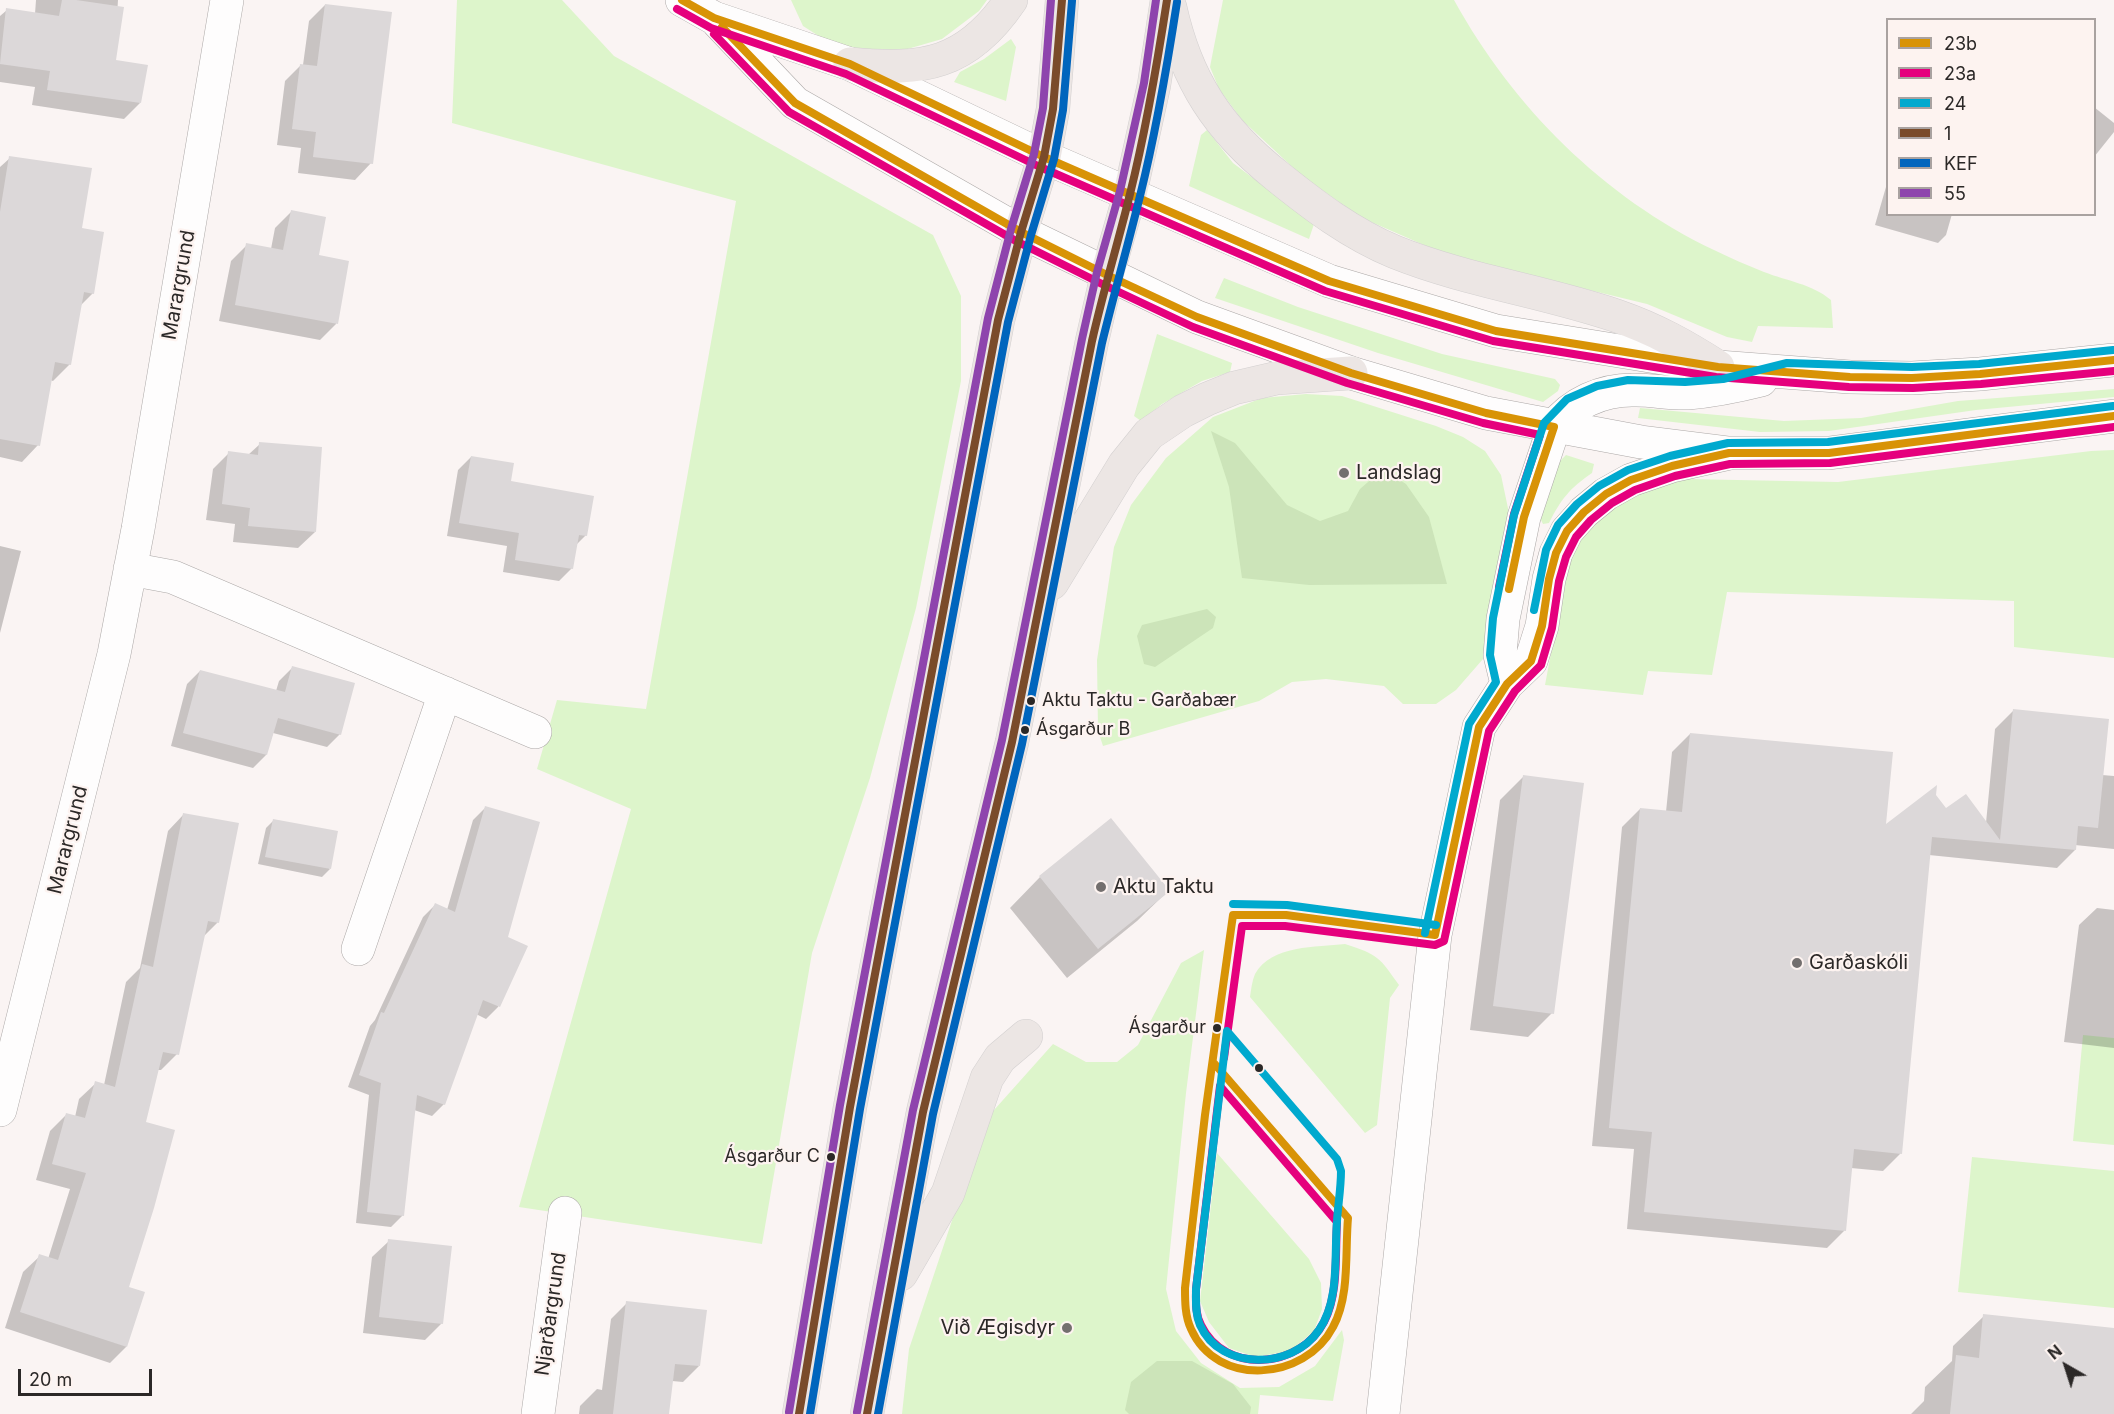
<!DOCTYPE html>
<meta charset="utf-8">
<style>
body{margin:0}
#map{position:relative;width:2114px;height:1414px;overflow:hidden;background:#faf4f3;font-family:Inter,sans-serif}
canvas{display:block}
.legend{position:absolute;left:1886px;top:18px;width:210px;height:198px;box-sizing:border-box;background:#fdf3f0;border:2px solid #a9a2a0;margin:0;padding:8px 10px;list-style:none;font-size:18px;color:#2b2827}
.legend li{display:flex;align-items:center;gap:12px;height:30px}
.legend b{width:30px;border:2px solid #a9a2a0}
.north{position:absolute;left:2036px;top:1336px;width:60px;height:60px;-webkit-text-stroke:4px #fdf3f0;paint-order:stroke;rotate:321deg;font-size:16px;font-weight:700;line-height:24px;text-align:center;color:#2b2827}
.north::after{content:'';display:block;margin:auto;width:21px;height:27px;background:#2b2827;clip-path:polygon(50% 0,100% 100%,50% 72%,0 100%)}
.scale{position:absolute;left:18px;top:1369px;width:134px;height:27px;box-sizing:border-box;border:3px solid #2b2827;border-top:0;padding-left:8px;font-size:18px;line-height:21px;white-space:nowrap;color:#2b2827;-webkit-text-stroke:4px #fdf3f0;paint-order:stroke}
</style>
<div id="map">
<canvas width="2114" height="1414"></canvas>
<ul class="legend">
<li><b style="height:8px;background:#d89306"></b>23b</li>
<li><b style="height:8px;background:#e5007d"></b>23a</li>
<li><b style="height:8px;background:#00a9ce"></b>24</li>
<li><b style="height:8px;background:#7a4b2a"></b>1</li>
<li><b style="height:8px;background:#0065bd"></b>KEF</li>
<li><b style="height:8px;background:#8e44ad"></b>55</li>
</ul>
<div class="north">N</div>
<div class="scale">20 m</div>
</div>
<script>
const g = document.querySelector('canvas').getContext('2d');
g.lineJoin = 'round';
function fill(path, color) {
  g.fillStyle = color;
  g.fill(path, 'evenodd');
}
function stroke(path, color, width, dash) {
  g.strokeStyle = color;
  g.lineWidth = width;
  g.lineCap = dash ? 'butt' : 'round';
  g.setLineDash(dash || []);
  g.stroke(path);
}
function label(font, color, halo, rows, align = 'center') {
  g.font = font + ' Inter,sans-serif';
  g.lineWidth = 4.5;
  g.setLineDash([]);
  g.textBaseline = 'middle';
  g.strokeStyle = halo;
  g.fillStyle = color;
  for (const [text, x, y, turn = 0] of rows) {
    g.save();
    g.translate(x, y);
    g.rotate((+turn || 0) * Math.PI / 180);
    g.textAlign = isNaN(turn) ? turn : align;
    if (halo) g.strokeText(text, 0, 0);
    g.fillText(text, 0, 0);
    g.restore();
  }
}
fill(new Path2D(`
 M457 0H562L614 56 933 235 961 296V381L916 608 870 778 812 953 762 1244 519 1207 631 809 537 769 557 700 646 709 736 201 452 123Z
 M791 0H987L979 11 942 39 904 50H853L825 40 803 26Z
 M1223 0H1454C1513 107 1603 197 1714 250 1730 258 1747 265 1764 272 1787 281 1812 284 1831 300L1833 328 1758 326 1752 342 1727 337 1647 304 1449 256 1362 218 1302 176 1242 120 1219 89 1210 67Z
 M1011 39 1016 47 1006 101 954 82 960 72 984 59Z
 M1207 130 1233 163 1314 224 1309 239 1189 186 1201 135Z
 M1224 278 1298 307 1442 354 1555 379 1560 385 1558 391 1543 402 1378 353 1215 298Z
 M1157 334 1232 363 1230 372 1202 381 1162 404 1141 421 1134 416Z
 M2114 389V397L1976 410 1829 431 1760 432 1638 418 1640 408 1784 421 1861 418 1958 401Z
 M1306 394 1342 396 1436 426 1463 437 1485 451 1501 475 1509 513 1483 659 1456 690 1436 704H1403L1384 686 1326 679 1292 682 1259 701 1103 746 1098 731 1097 660 1114 547 1131 505 1166 458 1213 417 1262 398Z
 M2114 450V658L2014 647V601L1727 592 1712 675 1648 671 1643 695 1545 685 1570 552 1603 514 1653 487 1687 479 1838 482 2091 451Z
 M1566 455 1594 464 1592 473C1570 488 1561 499 1549 523L1543 524 1540 518 1559 462Z
 M1345 944C1379 955 1379 957 1399 985L1390 998 1377 1125 1365 1133 1250 997C1251 990 1252 981 1255 974 1271 945 1317 947 1345 944Z
 M1204 950 1186 1093 1166 1289 1176 1331 1201 1363 1240 1388 1279 1387 1315 1366 1342 1330 1344 1340 1333 1401 1260 1395 1258 1414H902L909 1349 986 1119 1053 1044 1086 1062H1117L1138 1045 1181 963Z
 M2083 1035 2114 1038V1145L2073 1141Z
 M1217 1153 1309 1259 1321 1283 1322 1309 1314 1331 1290 1351 1255 1357 1229 1348 1209 1322 1200 1301Z
 M1972 1157 2114 1171V1308L1958 1292Z`), '#ddf5cb');
fill(new Path2D(`
 M1211 431 1235 443 1287 505 1320 521 1348 511 1360 489 1383 469 1406 484 1429 517 1447 584 1309 585 1242 578 1229 487Z
 M1207 609 1216 617 1213 628 1155 667 1144 664 1137 636 1142 625Z
 M1157 1361H1192L1233 1384 1251 1407 1250 1414H1129L1125 1410 1131 1382Z`), '#cce4b9');
fill(new Path2D(`
 M36 0H118L114 61 140 103 124 119 32 105 35 87 0 82V16L7 10 35 14Z
 M325 5 371 163 355 180 298 173 301 148 277 145 285 81 301 65H303L309 21Z
 M2094 107 2114 123V132L2094 157Z
 M10 158 81 229 93 293 80 306 70 364 53 381 50 380 38 445 22 462 0 457V167Z
 M1888 180V214H1952L1946 235 1938 243 1875 225Z
 M291 212 317 256 347 262 336 324 320 340 219 321 231 261 247 245 271 249 275 228Z
 M260 444 315 532 298 548 233 542 235 524 206 520 213 469 229 453 248 455Z
 M471 457 586 535 576 545 572 568 559 581 503 572 507 546 447 536 458 470Z
 M0 546 21 551 0 633Z
 M292 668 340 734 327 747 273 733 266 755 253 768 171 746 187 684 200 671 276 691 279 681Z
 M2013 711 2102 775 2114 776V849L2075 845V850L2057 868 1929 855 1901 1153 1883 1171 1851 1168 1845 1230 1827 1248 1627 1229 1634 1149 1592 1146 1622 827 1640 809 1666 812 1672 752 1690 734 1884 827 1935 795 1946 810 1986 823 1995 729Z
 M1523 777 1552 1013 1528 1037 1470 1030 1500 800Z
 M485 808 506 938 526 947 498 1007 486 1019 476 1014 444 1104 432 1116 414 1110 403 1215 391 1227 356 1223 369 1095 348 1087 370 1026 375 1020 423 917 435 905 447 910 473 820Z
 M184 814 218 922 203 937 177 1054 161 1070H157L144 1123 127 1288 126 1347 110 1363 5 1328 23 1272 40 1256 48 1259 70 1189 36 1180 50 1131 66 1115 75 1117 79 1099 96 1083 104 1085 126 982 140 968 168 831Z
 M274 820 330 869 322 877 258 864 266 828Z
 M1040 877 1168 891 1137 921 1067 978 1010 908Z
 M2097 908 2114 910V1048L2064 1042 2079 925Z
 M389 1241 442 1323 425 1340 363 1333 372 1257Z
 M627 1303 699 1366 683 1382 672 1381 668 1414H579L580 1406 597 1389 602 1390 611 1319Z
 M1984 1316 2114 1329V1414H1911L1924 1401 1925 1387 1952 1361 1953 1346Z`), '#0003');
fill(new Path2D(`
 M62 0H76L124 7 116 60 148 65 141 103 47 90 50 71 0 64 6 8 59 16Z
 M325 4 392 12 373 164 313 157 316 132 292 129 300 64 317 66Z
 M9 156 92 168 82 228 104 232 94 294 84 292 71 365 55 362 40 446 0 439V212Z
 M291 210 326 217 319 255 349 261 338 324 235 305 246 243 283 250Z
 M259 442 322 447 316 532 248 526 250 508 222 504 228 451 258 455Z
 M471 456 514 463 511 481 594 496 587 536 579 535 573 569 515 560 519 533 459 523Z
 M292 666 355 683 341 735 278 718 267 755 183 733 200 670 285 692Z
 M2013 709 2109 719 2098 828 2078 826 2076 850 1932 837 1902 1154 1854 1149 1846 1231 1644 1212 1652 1132 1609 1128 1640 808 1682 812 1690 733 1893 752 1886 824 1937 785 1936 795 1946 808 1966 794 2000 840Z
 M1523 775 1584 783 1554 1014 1493 1006Z
 M485 806 540 822 508 937 528 946 500 1007 483 1000 445 1105 417 1095 404 1216 367 1212 381 1083 359 1075 381 1012 384 1013 435 903 455 912Z
 M183 813 239 823 219 923 208 921 179 1055 163 1052 146 1122 175 1130 154 1208 129 1287 145 1292 127 1347 20 1312 39 1254 58 1260 86 1173 52 1164 66 1113 85 1118 95 1081 115 1087 142 964 153 967Z
 M1111 818 1170 891 1098 949 1039 876Z
 M273 819 338 831 331 869 265 857Z
 M388 1239 452 1246 443 1324 379 1317Z
 M626 1301 707 1310 700 1366 675 1364 669 1414H613Z
 M1983 1314 2114 1328V1414H1950L1956 1355 1979 1358Z`), '#dcd8d9');
const minor = new Path2D(`
 M130 569 173 577 535 732
 M1507 684 1500 655 1503 619 1524 517 1554 427
 M358 949 445 693
 M0 1110 114 654 138 529 227 0
 M538 1414 565 1213
 M1383 1414 1435 935 1479 727 1507 684 1531 661 1542 626 1549 579 1556 553 1567 531 1584 512 1606 494 1631 480 1672 466 1726 454`);
const tertiary = new Path2D(`
 M682 0 714 18 850 64 1044 157
 M718 22 795 103 1021 232`);
const secondary = new Path2D(`
 M1044 157 1329 281 1496 331 1718 367 1850 377 1912 378 1980 374 2114 360
 M1021 232 1197 317 1351 373 1486 413 1641 442 1729 453H1829L2114 416
 M1554 427C1572 403 1602 390 1632 390 1650 389 1669 394 1688 393 1713 391 1737 386 1761 380`);
const primary = new Path2D(`
 M1170 7C1186 80 1218 129 1277 176 1313 205 1351 234 1395 252 1467 281 1544 291 1617 316 1655 329 1685 346 1718 367
 M850 64C923 71 967 65 1011 0
 M1052 583 1124 465 1149 434 1183 411 1207 399 1234 388 1277 378 1351 373
 M901 1274 948 1193 987 1078 1000 1058 1026 1036
 M799 1414 850 1107 998 320 1021 232 1044 157 1053 109 1062 0
 M867 1414 888 1296 923 1112 1012 742 1092 341 1107 275 1130 194 1154 85 1167 0`);
stroke(minor, '#aca8a7', 34);
stroke(tertiary, '#aca8a7', 34);
stroke(secondary, '#aca8a7', 34);
stroke(primary, '#d3d0d0', 34);
stroke(minor, '#fefdfd', 33);
stroke(tertiary, '#fefdfd', 33);
stroke(secondary, '#fefdfd', 33);
stroke(primary, '#ece6e4', 33);
stroke(new Path2D(`
 M682 0 714 18 850 64 1044 157 1329 281 1496 331 1718 367 1850 377 1912 378 1980 374 2114 360
 M722 27 795 103 1021 232 1107 275 1197 317 1351 373 1486 413 1554 427 1524 517 1509 589
 M1213 1062 1348 1218C1345 1252 1350 1296 1333 1327 1305 1381 1217 1388 1191 1329 1185 1316 1185 1302 1185 1288L1205 1115 1233 915H1286L1435 935 1479 727 1507 684 1531 661 1542 626 1549 579 1556 553 1567 531 1584 512 1606 494 1631 480 1672 466 1729 453H1829L2114 416`), '#d89306', 8);
stroke(new Path2D(`
 M677 9 711 28 846 74 1040 167 1325 291 1493 341 1716 377 1849 387 1913 388 1981 384 2114 371
 M714 34 789 112 1016 241 1102 284 1193 327 1347 383 1483 423 1540 435 1514 514 1499 587
 M1224 1058 1242 926H1285L1435 945 1444 941 1489 731 1515 691 1541 665 1552 628 1559 581 1566 557 1576 537 1591 520 1612 503 1635 490 1675 476 1730 464 1830 463 2114 427
 M1220 1086 1337 1222C1335 1253 1339 1293 1324 1322 1300 1369 1225 1375 1201 1325 1195 1314 1196 1301 1196 1289Z`), '#e5007d', 8);
stroke(new Path2D(`
 M1534 610 1546 550 1558 525 1577 504 1599 486 1628 470 1670 456 1728 443 1828 442 2113 406
 M1233 904 1287 905 1436 925
 M1425 933 1469 724 1496 682 1490 655 1493 618 1514 515 1544 423 1567 399 1597 386 1628 380 1685 382 1723 379 1787 363 1912 367 1979 364 2113 350
 M1227 1031 1337 1159 1341 1171C1341 1188 1338 1205 1337 1221 1334 1256 1340 1300 1319 1330 1293 1369 1221 1372 1200 1325 1195 1314 1196 1301 1196 1289Z`), '#00a9ce', 8);
stroke(new Path2D(`
 M799 1414 850 1107 998 320 1021 232 1044 157 1053 109 1062 0
 M867 1414 923 1112 1012 742 1092 341C1103 292 1118 243 1130 194 1146 130 1157 65 1167 0`), '#7a4b2a', 8);
stroke(new Path2D(`
 M810 1414 860 1109 1008 322 1031 235 1054 159 1063 110 1072 1
 M878 1414 933 1114 1022 744 1102 343C1114 294 1128 245 1140 196 1156 132 1167 67 1177 2`), '#0065bd', 8);
stroke(new Path2D(`
 M789 1412 840 1105 988 318 1011 229 1034 154 1043 108 1051 0
 M857 1412 913 1110 1002 740 1082 339 1097 272 1120 191 1144 83 1156 0`), '#8e44ad', 8);
for (const [x, y, r, color] of [
 [1344,473,6,"#736f6e"],
 [1031,701,5,"#2b2827"],
 [1025,730,5,"#2b2827"],
 [1101,887,6,"#736f6e"],
 [1797,963,6,"#736f6e"],
 [1217,1028,5,"#2b2827"],
 [1259,1068,5,"#2b2827"],
 [831,1157,5,"#2b2827"],
 [1067,1328,6,"#736f6e"]
]) {
  const dot = new Path2D();
  dot.arc(x, y, r, 0, 2 * Math.PI);
  g.fillStyle = color;
  g.fill(dot);
  stroke(dot, '#fdf3f0', 2);
}
label('18px', '#2b2827', '#fdf3f0', [
 ["Aktu Taktu - Garðabær",1042,701],
 ["Ásgarður B",1036,730],
 ["Ásgarður",1206,1028,"right"],
 ["Ásgarður C",820,1157,"right"]
], 'left');
label('20px', '#2b2827', '#fdf3f0', [
 ["Marargrund",179,285,-80],
 ["Marargrund",68,840,-76],
 ["Njarðargrund",551,1314,-82]
]);
label('20px', '#2b2827', '#fdf3f0', [
 ["Landslag",1356,473],
 ["Aktu Taktu",1113,887],
 ["Garðaskóli",1809,963],
 ["Við Ægisdyr",1055,1328,"right"]
], 'left');
</script>
